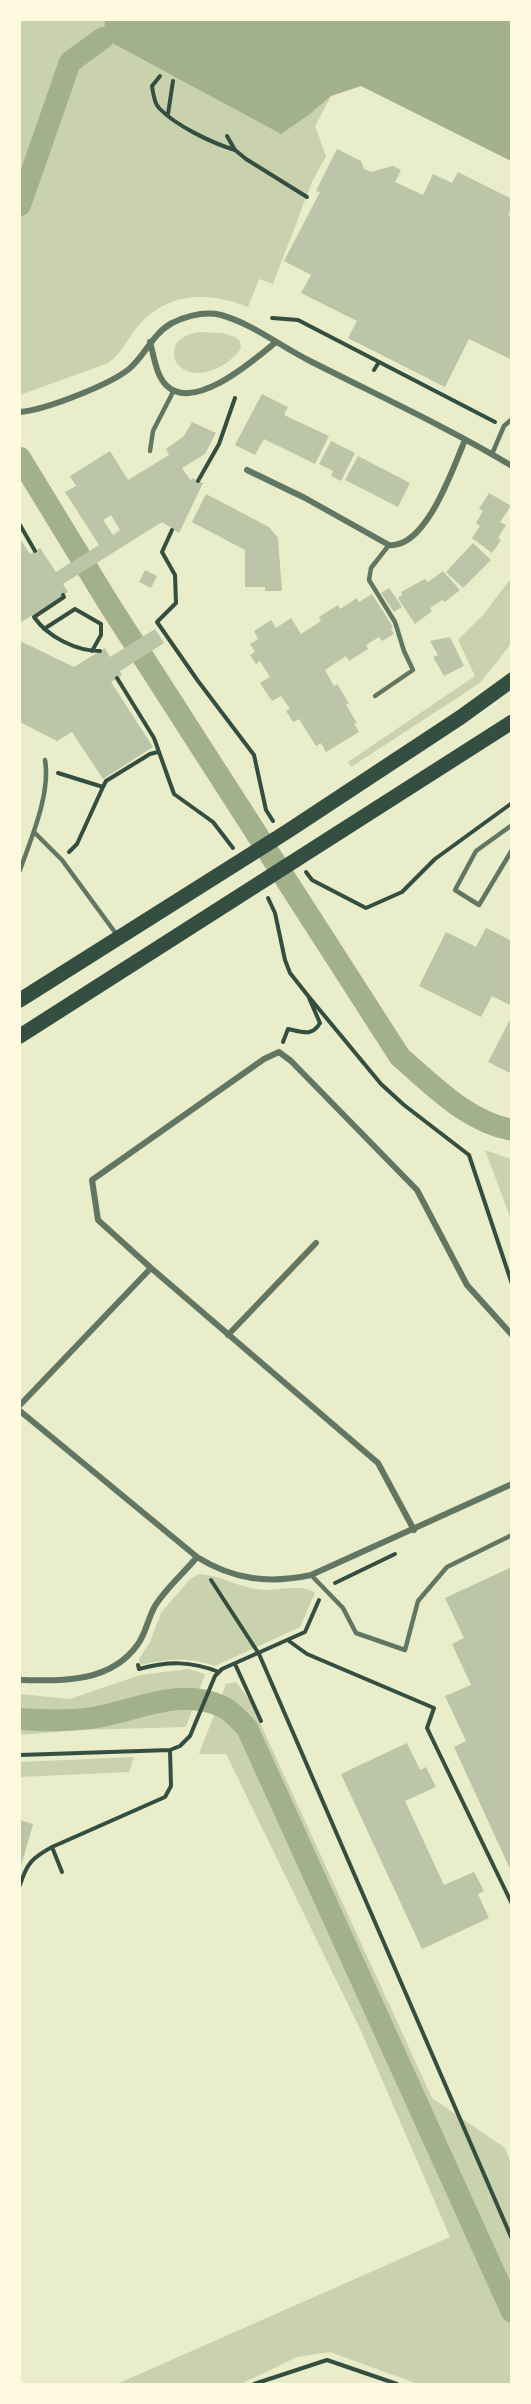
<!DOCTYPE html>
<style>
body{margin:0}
#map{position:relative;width:531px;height:2404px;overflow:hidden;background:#e9edc9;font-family:Raleway,sans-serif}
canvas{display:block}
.frame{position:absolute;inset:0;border:21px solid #fefae0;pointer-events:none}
</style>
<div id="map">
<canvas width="531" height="2404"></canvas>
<div class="frame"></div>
</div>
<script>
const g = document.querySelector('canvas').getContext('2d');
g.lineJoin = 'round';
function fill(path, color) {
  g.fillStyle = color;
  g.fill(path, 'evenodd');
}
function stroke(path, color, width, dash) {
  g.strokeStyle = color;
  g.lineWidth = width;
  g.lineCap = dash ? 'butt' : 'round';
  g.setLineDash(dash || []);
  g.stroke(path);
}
fill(new Path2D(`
 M20 20H105L103 38 310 114 331 96 315 126 326 156 312 182 273 284 259 279 248 307C210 292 170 291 140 324 127 338 125 351 108 363L20 395Z
 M198 332 222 333 235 337 240 341 241 348C229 368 189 386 175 360 171 341 182 336 198 332Z
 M511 578V644L480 683 351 767 348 762 475 676 458 640 483 615Z
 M485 1150 511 1159V1219Z
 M199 1574C221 1575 241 1589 264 1590 278 1590 304 1584 315 1593L300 1627 215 1666C189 1657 167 1659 140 1665L139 1659 150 1642 161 1613 190 1579Z
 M189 1669 205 1674 186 1727 79 1730 20 1735V1694L70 1699 140 1675Z
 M236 1682 250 1701 432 2098 505 2148 511 2163V2384H418L330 2352 297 2357 241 2384H117L450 2237 361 2031 226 1754H199L226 1684Z
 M134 1757 129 1772 20 1777V1762Z`), '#cad2ad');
fill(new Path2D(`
 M105 20H511V161L361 86 331 96 310 114 281 134 103 38Z`), '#a3b18a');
stroke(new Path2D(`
 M20 187H26`), '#a3b18a', 6);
stroke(new Path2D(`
 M20 205 70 62 103 38
 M20 458 109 604 400 1057C434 1086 466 1121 512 1130
 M20 1719C45 1721 73 1721 98 1717 140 1709 181 1687 223 1707 232 1711 240 1721 247 1728L512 2312`), '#a3b18a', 22);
fill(new Path2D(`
 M337 149 361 161 364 169 371 172 393 166 401 170 395 182 423 195 433 174 452 183 458 172 512 199V209L508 215 512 217V360L469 339 445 387 348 338 357 321 301 293 311 275 284 261 320 192 316 191Z
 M262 394 288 407 284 415 329 436 315 464 264 439 255 455 235 445Z
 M192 422 216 433 205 454 182 468 191 481 192 478 203 483 179 533 162 522 63 584 68 592 20 623V539L30 554 40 548 56 572 99 545 65 492 76 486 70 476 110 451 128 480 169 455 166 449 184 436ZM111 515 120 530 113 535 103 520Z
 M331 441 355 453 341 481 331 476 333 471 319 464Z
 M358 456 410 483 398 507 345 480Z
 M489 493 511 506 500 522 506 525 498 538 501 540 492 553 472 538 480 526 476 523 483 511 479 509Z
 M206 494 269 527 278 538 282 591H265V587H245V550L192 522Z
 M473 543 491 560 463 588 446 572Z
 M145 570 157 576 151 588 139 582Z
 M443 571 460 590 445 602 442 600 430 608 432 611 415 624 398 598 402 595 401 592 425 579 428 582Z
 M389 588 402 607 394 612 381 593Z
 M372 594 393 627 391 629 394 634 382 641 379 637 366 645 368 649 349 661 346 656 325 670 334 686 337 684 349 703 346 705 357 723 354 724 359 732 326 752 321 743 316 746 299 719 293 722 286 711 290 709 281 696 272 701 260 683 270 677 260 661 256 664 250 655 255 652 250 644 258 639 254 631 271 620 276 628 291 618 301 634 321 621 319 617 338 605 340 609 357 598 359 602Z
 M155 629 164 643 120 671 122 675 111 682 153 747 103 779 72 732 57 741 20 722V641L74 667 105 648 110 657Z
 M450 637 464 666 444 676 433 657 438 655 430 641Z
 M486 928 510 940 512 936V1006L492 996 481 1017 419 986 446 932 476 947Z
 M512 1016V1074L488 1062Z
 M512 1567V1873L454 1747 466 1741 445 1696 471 1685 452 1644 464 1638 445 1598Z
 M407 1743 420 1770 426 1767 436 1787 405 1801 444 1885 474 1872 484 1891 478 1894 489 1918 422 1949 341 1774Z
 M20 1820 33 1824 20 1870Z`), '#bcc5a7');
stroke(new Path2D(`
 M160 76 152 86C153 93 154 103 159 108 176 126 212 143 235 150
 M168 114 173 81
 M227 136 235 150 246 159 307 197
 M272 318 298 320 495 422
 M374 370 379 362
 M198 481 219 444 235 398
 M20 525 35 551
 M172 530 162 552 175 575 176 603 157 622 198 681 254 755 266 810 273 821
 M63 595 64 597 34 617C48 637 76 651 100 651
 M44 629 75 609 101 624V635L92 651
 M117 678 154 738 174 794 213 822 233 848
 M58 773 103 787 106 781 150 754 158 752
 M69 852 77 844 103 787
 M306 872 312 880 366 908 402 892 435 859 512 803
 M268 898 275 913 285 960 290 973 309 997 381 1084 404 1105 469 1155 512 1284
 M283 1042 288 1029C302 1032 312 1037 320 1023L309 998
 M211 1580 259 1654 512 2239
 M335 1583 395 1554
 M289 1641 307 1654 434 1708 427 1728 512 1904
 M235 1664 261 1721
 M138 1665 139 1669C168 1661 191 1661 219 1672
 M20 1755 170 1750 180 1746 190 1736 215 1676 222 1669 305 1632 319 1600
 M52 1847 165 1797 171 1786 170 1750
 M20 1885C27 1863 32 1858 52 1847L62 1872
 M254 2384 327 2360 397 2384`), '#344e41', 4);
stroke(new Path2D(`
 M150 451 153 431 174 390
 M492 454 504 426 512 419
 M375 696 413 670 404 651 395 622 369 580 371 568 389 545
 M512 825 476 851 455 890 479 905 512 850
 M34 832 62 860 117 935
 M20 870C31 839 51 793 45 760
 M311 1575 343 1608 356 1633 405 1650 418 1601 447 1567 512 1535`), '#617663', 4.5);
stroke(new Path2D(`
 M150 342C154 356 156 376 167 386 195 412 254 360 276 342
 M20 412C45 410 109 385 129 369 145 356 152 334 172 323 187 316 204 311 221 315 253 324 280 346 310 361 377 395 447 427 512 466
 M247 470 305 498 389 545C426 549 453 468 465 440
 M151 1268 98 1220 92 1180 264 1059 279 1052 291 1061 417 1190 467 1285 512 1335
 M228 1335 316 1243
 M20 1405 151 1268 378 1463 414 1530
 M20 1411 197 1557
 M20 1680C62 1681 111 1683 138 1644 146 1633 148 1618 155 1606 166 1588 184 1573 197 1557 234 1580 269 1584 311 1575L512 1484`), '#617663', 6);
stroke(new Path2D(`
 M20 1000 288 831 461 717 512 680
 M20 1036 512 722`), '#344e41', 15);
</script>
